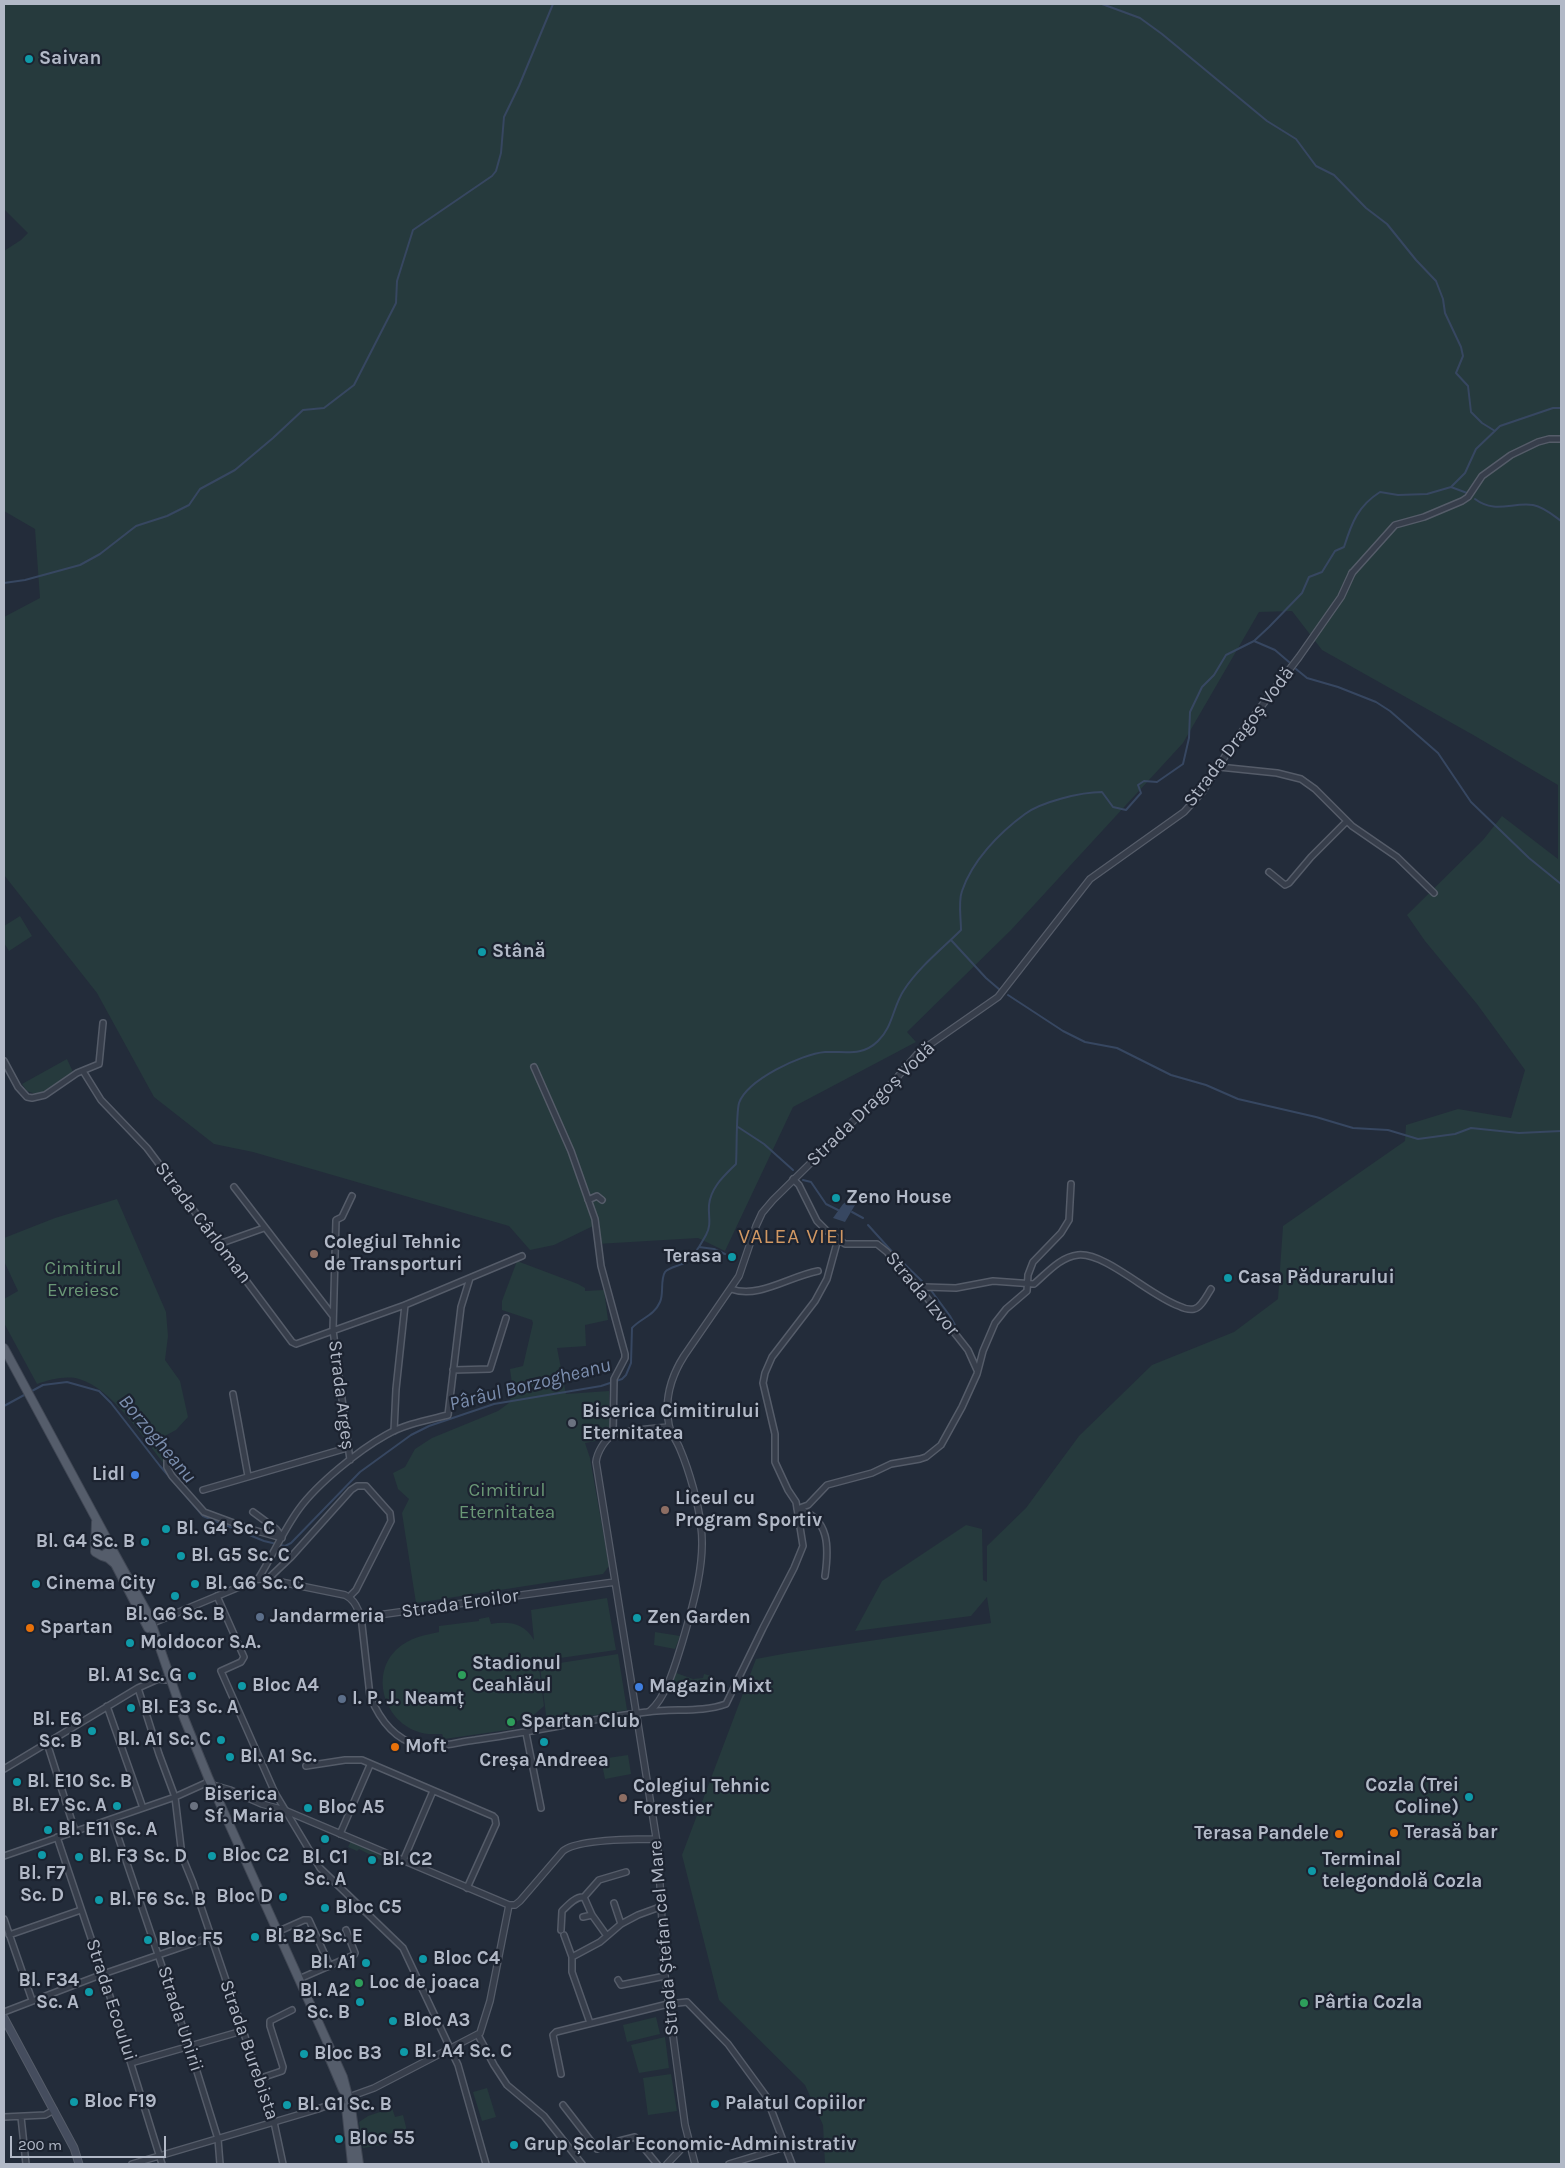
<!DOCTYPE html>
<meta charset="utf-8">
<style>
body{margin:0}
#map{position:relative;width:1565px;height:2168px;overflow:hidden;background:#232c3a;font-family:Karla,sans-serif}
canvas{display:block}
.frame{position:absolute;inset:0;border:5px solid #b2b9c7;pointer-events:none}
.scale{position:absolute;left:10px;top:2136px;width:156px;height:22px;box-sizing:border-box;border:2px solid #b2b9c7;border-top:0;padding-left:6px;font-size:15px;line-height:18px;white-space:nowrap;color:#b2b9c7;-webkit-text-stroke:4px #1c2330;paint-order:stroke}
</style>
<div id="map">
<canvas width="1565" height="2168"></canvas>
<div class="frame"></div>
<div class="scale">200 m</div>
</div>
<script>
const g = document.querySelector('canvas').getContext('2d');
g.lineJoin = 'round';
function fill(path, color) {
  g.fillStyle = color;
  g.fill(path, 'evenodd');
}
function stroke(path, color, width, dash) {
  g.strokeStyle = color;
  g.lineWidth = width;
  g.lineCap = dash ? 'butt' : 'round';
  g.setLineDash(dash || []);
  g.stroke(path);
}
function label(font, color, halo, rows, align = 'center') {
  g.font = font + ' Karla,sans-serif';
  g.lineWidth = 4.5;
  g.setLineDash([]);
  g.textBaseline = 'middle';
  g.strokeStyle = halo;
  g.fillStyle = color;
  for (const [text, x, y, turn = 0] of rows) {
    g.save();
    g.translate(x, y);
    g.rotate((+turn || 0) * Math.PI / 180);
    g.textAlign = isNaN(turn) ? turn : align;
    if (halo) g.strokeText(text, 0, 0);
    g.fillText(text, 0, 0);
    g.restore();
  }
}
fill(new Path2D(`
 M4 4H1561V2164H825L823 2125 805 2085 719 2000 682 1855 756 1659 788 1653 991 1623 987 1597 971 1616 855 1631 882 1581 966 1525 982 1529 983 1580 987 1582V1546L1026 1508 1079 1436 1152 1365 1234 1332 1278 1299 1283 1226 1405 1141 1406 1125 1458 1109 1511 1118 1525 1070 1477 1004 1425 941 1407 915 1483 840 1502 816 1558 859V785L1475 736 1322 650 1292 611 1259 612 1183 743 1011 930 907 1032 916 1042 793 1107 725 1251 698 1238 597 1244 593 1226 554 1245 530 1250 509 1226 253 1152 214 1144 154 1097 97 993 4 875V617L40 598 35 529 4 511V251L21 240 28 233 4 209Z
 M20 916 32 936 9 951 4 943V926Z
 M67 1059 73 1072 38 1095 27 1091 22 1084Z
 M117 1199 166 1312 168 1336 165 1360 180 1381 188 1417 176 1430 159 1439 165 1465C143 1438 112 1388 79 1379 66 1375 49 1380 37 1384L4 1323V1299L18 1291 4 1261V1238L55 1218Z
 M517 1261 578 1284 585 1288V1291L604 1290 608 1320 585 1325 586 1346 557 1348 566 1394 609 1391 610 1434 606 1439 585 1443 590 1458 609 1566 603 1574 416 1603 402 1513 409 1499 398 1489 393 1473 405 1467 415 1449 432 1438 498 1411 509 1403 513 1391 510 1369 523 1366 533 1323 532 1320 502 1310V1301Z
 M607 1598 616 1650 539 1661 537 1653 544 1706 529 1719 524 1718 514 1723V1729L444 1739 442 1734C433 1734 424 1735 416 1731 384 1719 370 1674 397 1649 409 1638 424 1635 439 1632V1626L479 1621V1619L489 1617 491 1624C509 1621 524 1623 534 1640L531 1610Z
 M655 1632 680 1636 675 1649 654 1645Z
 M618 1654 627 1710 547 1723 540 1666Z
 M676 1673 693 1679 703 1678 704 1674 715 1677 710 1695 672 1683Z
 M628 1755 631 1774 605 1779 601 1759Z
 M351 1841 402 1863 400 1867 393 1863 392 1866 359 1849 357 1851 348 1847Z
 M656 2017 660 2034 627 2042 623 2025Z
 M665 2037 669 2068 639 2073 631 2045Z
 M671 2074 677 2111 648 2115 643 2078Z
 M487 2088 496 2117 482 2121 473 2092Z
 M392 2108 395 2117 403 2115 407 2131 381 2135 382 2145 363 2148 359 2122 368 2116Z`), '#263a3d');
fill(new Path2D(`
 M850 1199 855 1205 845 1222 833 1218 843 1204Z`), '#374761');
stroke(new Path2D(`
 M1102 4 1140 18 1162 34 1267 121 1296 139 1316 166 1334 175 1366 208 1387 224 1416 260 1436 281 1443 299 1445 313 1461 347 1463 356 1456 373 1468 386 1471 412 1482 423 1495 431
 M1451 487 1467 493
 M1475 499C1495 514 1512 502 1533 505 1544 507 1553 515 1561 521
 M4 583 25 580 80 565 100 554 136 526 167 516 189 505 200 489 235 470 273 438 303 410 324 408 354 385 396 303 397 281 413 230 492 176 496 171 501 153 504 117 519 86 553 4
 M1254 641 1275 650 1289 662
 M1296 669 1307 678 1338 687 1376 702 1390 711 1438 753 1471 802 1529 858 1561 884
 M951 940 986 978 1000 990
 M1008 995 1063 1031 1085 1042 1117 1048 1171 1075 1206 1085 1238 1099 1316 1117 1353 1128 1388 1130 1418 1139 1455 1134 1471 1128 1519 1133 1561 1131
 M738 1127 764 1144 793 1170
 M803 1180 811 1182 826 1204 838 1210
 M852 1212 863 1218
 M868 1225 896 1256 926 1285
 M699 1247 714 1249 725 1254
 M930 1289 950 1316 955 1325
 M30 1392 43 1385 67 1382 99 1391 111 1403 160 1466 203 1516 264 1541 285 1546 291 1543 360 1472 411 1435 429 1426 494 1404 601 1386 622 1379 626 1375 631 1363 632 1328C641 1318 654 1316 660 1302 664 1294 660 1280 665 1272 669 1267 680 1266 686 1262 695 1256 701 1244 706 1235 712 1224 708 1216 709 1205 711 1187 724 1176 736 1164 737 1151 736 1114 739 1103 747 1080 801 1054 825 1052 845 1051 862 1057 878 1041 893 1027 893 1006 904 990 919 967 942 949 961 930 961 918 958 902 962 891 972 861 999 833 1025 814 1041 802 1081 792 1102 792L1113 807 1126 810 1141 793 1138 785 1144 781 1157 782 1183 764 1189 738 1190 712 1202 687 1214 675 1226 655 1254 641 1269 627 1302 593 1309 577 1322 572 1335 551 1344 547C1352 522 1358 506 1380 492L1398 495 1427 494 1451 487 1465 473 1476 449 1500 426 1553 408H1561
 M4 1406 26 1394`), '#374761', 2);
const minor = new Path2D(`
 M1352 573 1395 525 1424 517 1462 501 1468 497 1482 476 1511 455 1538 442 1549 439H1561
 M1219 767 1277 773 1301 779 1315 789 1352 826 1397 857 1434 893
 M1269 872 1285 885 1289 883 1311 857 1347 821
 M4 1061 18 1087 27 1097 32 1098 45 1095 77 1073 99 1064 103 1023
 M534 1067 571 1151 595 1219 601 1266 625 1354V1358L614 1379 613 1435
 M83 1071 101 1100 147 1148 292 1342 296 1344 405 1305 522 1256
 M793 1179 799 1185 817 1221 827 1231 845 1244H877L887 1252 905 1274 920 1289 968 1350 977 1370
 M234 1187 333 1316
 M588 1200 597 1196 602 1200
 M219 1244 264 1228
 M731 1289C759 1299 790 1276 818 1271
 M920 1289 925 1287 956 1288 993 1281 1034 1284C1047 1273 1060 1257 1078 1255 1105 1252 1150 1296 1179 1306 1183 1308 1189 1310 1194 1309 1201 1308 1207 1295 1211 1289
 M453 1370 490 1369 506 1318
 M233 1394 248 1476
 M394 1431 396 1389 405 1305
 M167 1458V1467L172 1476 204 1512 250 1529 282 1538
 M350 1460 333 1330 336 1220 342 1217 352 1196
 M203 1490 347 1448
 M797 1509 808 1505 827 1485 872 1473 891 1464 920 1459 926 1457 941 1445 962 1407 977 1374 983 1351 995 1323 1006 1309 1027 1291 1028 1275 1033 1262 1061 1233 1069 1220 1071 1184
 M798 1509C830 1518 829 1548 825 1576
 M253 1512 276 1529 282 1537
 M258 1579C272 1557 283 1531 299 1509 317 1484 359 1450 386 1435 405 1424 428 1420 448 1415L461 1307 470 1278
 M271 1580V1576L291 1557 351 1490 357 1486H366L390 1513 391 1521 356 1590 349 1597
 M217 1596 244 1657 241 1662 221 1671 275 1793 320 1868 403 1948 458 2065 486 2164
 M361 1616 370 1696C379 1718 393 1739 418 1745 436 1749 457 1742 475 1740 533 1732 590 1719 647 1712 674 1708 701 1713 726 1704L763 1628 794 1568 803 1546 796 1502 788 1490 775 1462V1434L763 1383 765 1373 772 1357 815 1301 827 1279 838 1239
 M138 1688 159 1754 175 1797 182 1856 193 1883 274 2122 283 2164
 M107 1706 143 1808
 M526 1733 541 1808
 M47 1743 75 1831
 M306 1766 345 1760H362L493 1816 495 1818 496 1824 467 1888
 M4 1769 138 1688 158 1679 166 1680
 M112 1819 189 2046 218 2139 220 2164
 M340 1834 370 1765
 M57 1837 103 1974 162 2164
 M4 1856 175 1797 206 1783
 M403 1861 433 1791
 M584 1897 592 1915 607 1936
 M614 1903 621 1924
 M583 1917 592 1915
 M4 1919 32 2000
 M561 1930 562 1911C568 1905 576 1896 584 1897L599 1880 626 1872
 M277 1932 304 1920H309L330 1966
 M9 1935 81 1910
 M564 1935 572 1957
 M299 1979 354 1955 355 1953 346 1930
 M618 1980 621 1985 665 1976
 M4 2012 103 1974 211 1937
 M590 2023 572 1972V1957L600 1942 621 1924 638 1915 660 1907
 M478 2035 494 2065 507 2085 544 2116 582 2164
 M131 2063 242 2031
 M561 2074 553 2035 556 2032 668 2004 687 2002 728 2044 766 2096 792 2164
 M258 2079 282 2071 283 2067 270 2026V2021L292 2010
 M563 2105 597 2149 619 2141 635 2137 657 2164
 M4 2117 45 2115 54 2110
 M21 2117 26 2164
 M132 2164 318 2109 349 2097
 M729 2164 785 2147`);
const tertiary = new Path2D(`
 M669 1427C658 1428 621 1431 613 1435 604 1440 597 1453 596 1462L658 1849 665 1976 685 2125 695 2164
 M148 1625 258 1579 271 1580 345 1595C359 1602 356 1613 364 1617L615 1582
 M650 1711C667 1696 675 1665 682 1643 692 1609 706 1563 701 1527 699 1505 689 1470 680 1449 677 1441 671 1434 669 1425 664 1400 670 1378 684 1356L739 1276 756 1226 762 1213 773 1200 894 1081 919 1052 998 997 1090 879 1184 812 1203 791 1234 742 1299 657 1341 597 1352 573
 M206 1783 230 1790 262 1804 284 1810 509 1905H515L520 1901 563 1851C577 1839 636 1839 656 1839
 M349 2097 374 2088 480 2033 490 2001 509 1905
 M667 2164 684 2146 689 2144`);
const secondary = new Path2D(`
 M4 2018 74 2148 79 2164`);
const primary = new Path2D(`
 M4 1348 107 1539
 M95 1542 100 1538 107 1539 111 1543V1550L102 1556 95 1552 96 1522
 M112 1549 149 1616 184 1718 208 1777 343 2077 351 2108 359 2164
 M102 1556 108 1558 115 1564 148 1628
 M326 2050 343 2090
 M346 2107 352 2164`);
stroke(minor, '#555c69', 8);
stroke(tertiary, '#555c69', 8);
stroke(secondary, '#555c69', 9);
stroke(primary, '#404754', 10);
stroke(minor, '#373e4b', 5);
stroke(tertiary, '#373e4b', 5.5);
stroke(secondary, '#454d5e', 7);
stroke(primary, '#555d6b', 8);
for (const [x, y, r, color] of [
 [29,59,5,"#0f9aa8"],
 [482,952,5,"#0f9aa8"],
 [836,1198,5,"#0f9aa8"],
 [314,1254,5,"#8d6e63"],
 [732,1257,5,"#0f9aa8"],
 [1228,1278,5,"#0f9aa8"],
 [572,1423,5,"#6b7280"],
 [135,1475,5,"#3f7fe0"],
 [665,1510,5,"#8d6e63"],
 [166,1529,5,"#0f9aa8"],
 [145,1542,5,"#0f9aa8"],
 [181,1556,5,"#0f9aa8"],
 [36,1584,5,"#0f9aa8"],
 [195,1584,5,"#0f9aa8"],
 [175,1596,5,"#0f9aa8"],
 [260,1617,5,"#5c6f8a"],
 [637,1618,5,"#0f9aa8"],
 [30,1628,5,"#e8710a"],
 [130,1643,5,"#0f9aa8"],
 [462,1675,5,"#2e9e5b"],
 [192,1676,5,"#0f9aa8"],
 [242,1686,5,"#0f9aa8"],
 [639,1687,5,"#3f7fe0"],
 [342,1699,5,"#5c6f8a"],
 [131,1708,5,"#0f9aa8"],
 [511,1722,5,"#2e9e5b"],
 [92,1731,5,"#0f9aa8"],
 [221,1740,5,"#0f9aa8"],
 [544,1742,5,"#0f9aa8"],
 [395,1747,5,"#e8710a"],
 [230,1757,5,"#0f9aa8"],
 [17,1782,5,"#0f9aa8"],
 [1469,1797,5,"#0f9aa8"],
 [623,1798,5,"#8d6e63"],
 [117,1806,5,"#0f9aa8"],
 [194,1806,5,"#6b7280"],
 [308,1808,5,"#0f9aa8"],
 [48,1830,5,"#0f9aa8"],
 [1394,1833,5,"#e8710a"],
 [1339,1834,5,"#e8710a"],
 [325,1839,5,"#0f9aa8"],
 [42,1855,5,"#0f9aa8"],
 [212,1856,5,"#0f9aa8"],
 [79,1857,5,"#0f9aa8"],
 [372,1860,5,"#0f9aa8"],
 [1312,1871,5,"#0f9aa8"],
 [283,1897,5,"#0f9aa8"],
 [99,1900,5,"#0f9aa8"],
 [325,1908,5,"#0f9aa8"],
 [255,1937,5,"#0f9aa8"],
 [148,1940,5,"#0f9aa8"],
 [423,1959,5,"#0f9aa8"],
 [366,1963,5,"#0f9aa8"],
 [359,1983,5,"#2e9e5b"],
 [89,1992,5,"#0f9aa8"],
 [360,2002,5,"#0f9aa8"],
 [1304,2003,5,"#2e9e5b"],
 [393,2021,5,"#0f9aa8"],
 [404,2052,5,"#0f9aa8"],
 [304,2054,5,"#0f9aa8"],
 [74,2102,5,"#0f9aa8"],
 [715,2104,5,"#0f9aa8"],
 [287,2105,5,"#0f9aa8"],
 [339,2139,5,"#0f9aa8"],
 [514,2145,5,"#0f9aa8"]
]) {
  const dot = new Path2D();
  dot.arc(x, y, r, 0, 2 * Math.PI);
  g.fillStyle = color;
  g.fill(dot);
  stroke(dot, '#1c2330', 2);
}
label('bold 19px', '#b2b9c7', '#1c2330', [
 ["Saivan",39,59],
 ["Stână",492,952],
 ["Zeno House",846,1198],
 ["Colegiul Tehnic",324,1243],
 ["de Transporturi",324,1265],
 ["Terasa",722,1257,"right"],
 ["Casa Pădurarului",1238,1278],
 ["Biserica Cimitirului",582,1412],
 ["Eternitatea",582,1434],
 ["Lidl",125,1475,"right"],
 ["Liceul cu",675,1499],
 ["Program Sportiv",675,1521],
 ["Bl. G4 Sc. C",176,1529],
 ["Bl. G4 Sc. B",135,1542,"right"],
 ["Bl. G5 Sc. C",191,1556],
 ["Cinema City",46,1584],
 ["Bl. G6 Sc. C",205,1584],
 ["Bl. G6 Sc. B",175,1615,"center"],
 ["Jandarmeria",270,1617],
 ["Zen Garden",647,1618],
 ["Spartan",40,1628],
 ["Moldocor S.A.",140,1643],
 ["Stadionul",472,1664],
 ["Ceahlăul",472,1686],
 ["Bl. A1 Sc. G",182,1676,"right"],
 ["Bloc A4",252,1686],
 ["Magazin Mixt",649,1687],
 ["I. P. J. Neamț",352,1699],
 ["Bl. E3 Sc. A",141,1708],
 ["Bl. E6",82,1720,"right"],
 ["Sc. B",82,1742,"right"],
 ["Spartan Club",521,1722],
 ["Bl. A1 Sc. C",211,1740,"right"],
 ["Moft",405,1747],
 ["Bl. A1 Sc.",240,1757],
 ["Creșa Andreea",544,1761,"center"],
 ["Bl. E10 Sc. B",27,1782],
 ["Cozla (Trei",1459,1786,"right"],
 ["Coline)",1459,1808,"right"],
 ["Colegiul Tehnic",633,1787],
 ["Forestier",633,1809],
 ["Biserica",204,1795],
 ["Sf. Maria",204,1817],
 ["Bl. E7 Sc. A",107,1806,"right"],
 ["Bloc A5",318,1808],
 ["Bl. E11 Sc. A",58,1830],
 ["Terasă bar",1404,1833],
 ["Terasa Pandele",1329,1834,"right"],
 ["Bloc C2",222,1856],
 ["Bl. F3 Sc. D",89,1857],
 ["Bl. C1",325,1858,"center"],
 ["Sc. A",325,1880,"center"],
 ["Bl. C2",382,1860],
 ["Terminal",1322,1860],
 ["telegondolă Cozla",1322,1882],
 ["Bl. F7",42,1874,"center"],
 ["Sc. D",42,1896,"center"],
 ["Bloc D",273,1897,"right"],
 ["Bl. F6 Sc. B",109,1900],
 ["Bloc C5",335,1908],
 ["Bl. B2 Sc. E",265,1937],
 ["Bloc F5",158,1940],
 ["Bloc C4",433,1959],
 ["Bl. A1",356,1963,"right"],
 ["Bl. F34",79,1981,"right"],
 ["Sc. A",79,2003,"right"],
 ["Loc de joaca",369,1983],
 ["Bl. A2",350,1991,"right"],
 ["Sc. B",350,2013,"right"],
 ["Pârtia Cozla",1314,2003],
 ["Bloc A3",403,2021],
 ["Bl. A4 Sc. C",414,2052],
 ["Bloc B3",314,2054],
 ["Bloc F19",84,2102],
 ["Palatul Copiilor",725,2104],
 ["Bl. G1 Sc. B",297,2105],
 ["Bloc 55",349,2139],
 ["Grup Școlar Economic-Administrativ",524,2145]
], 'left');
label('19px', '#b2b9c7', '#1c2330', [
 ["Strada Dragoș Vodă",1239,737,-53],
 ["Strada Dragoș Vodă",871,1104,-44],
 ["Strada Cârloman",203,1223,53],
 ["Strada Izvor",922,1294,50],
 ["Strada Argeș",341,1395,83],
 ["Strada Eroilor",460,1604,-8],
 ["Strada Ștefan cel Mare",664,1938,-95],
 ["Strada Ecoului",111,2000,72],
 ["Strada Unirii",180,2019,72],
 ["Strada Burebista",249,2050,71]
]);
label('19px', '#6a9776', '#1c2330', [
 ["Cimitirul",83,1269],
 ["Evreiesc",83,1291],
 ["Cimitirul",507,1491],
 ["Eternitatea",507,1513]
]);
label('italic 20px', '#7b8eae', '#1c2330', [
 ["Pârâul Borzogheanu",530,1385,-14],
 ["Borzogheanu",157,1439,50]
]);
g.letterSpacing = '1px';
label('21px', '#d19863', '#1c2330', [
 ["VALEA VIEI",792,1237]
]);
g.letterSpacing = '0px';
</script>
